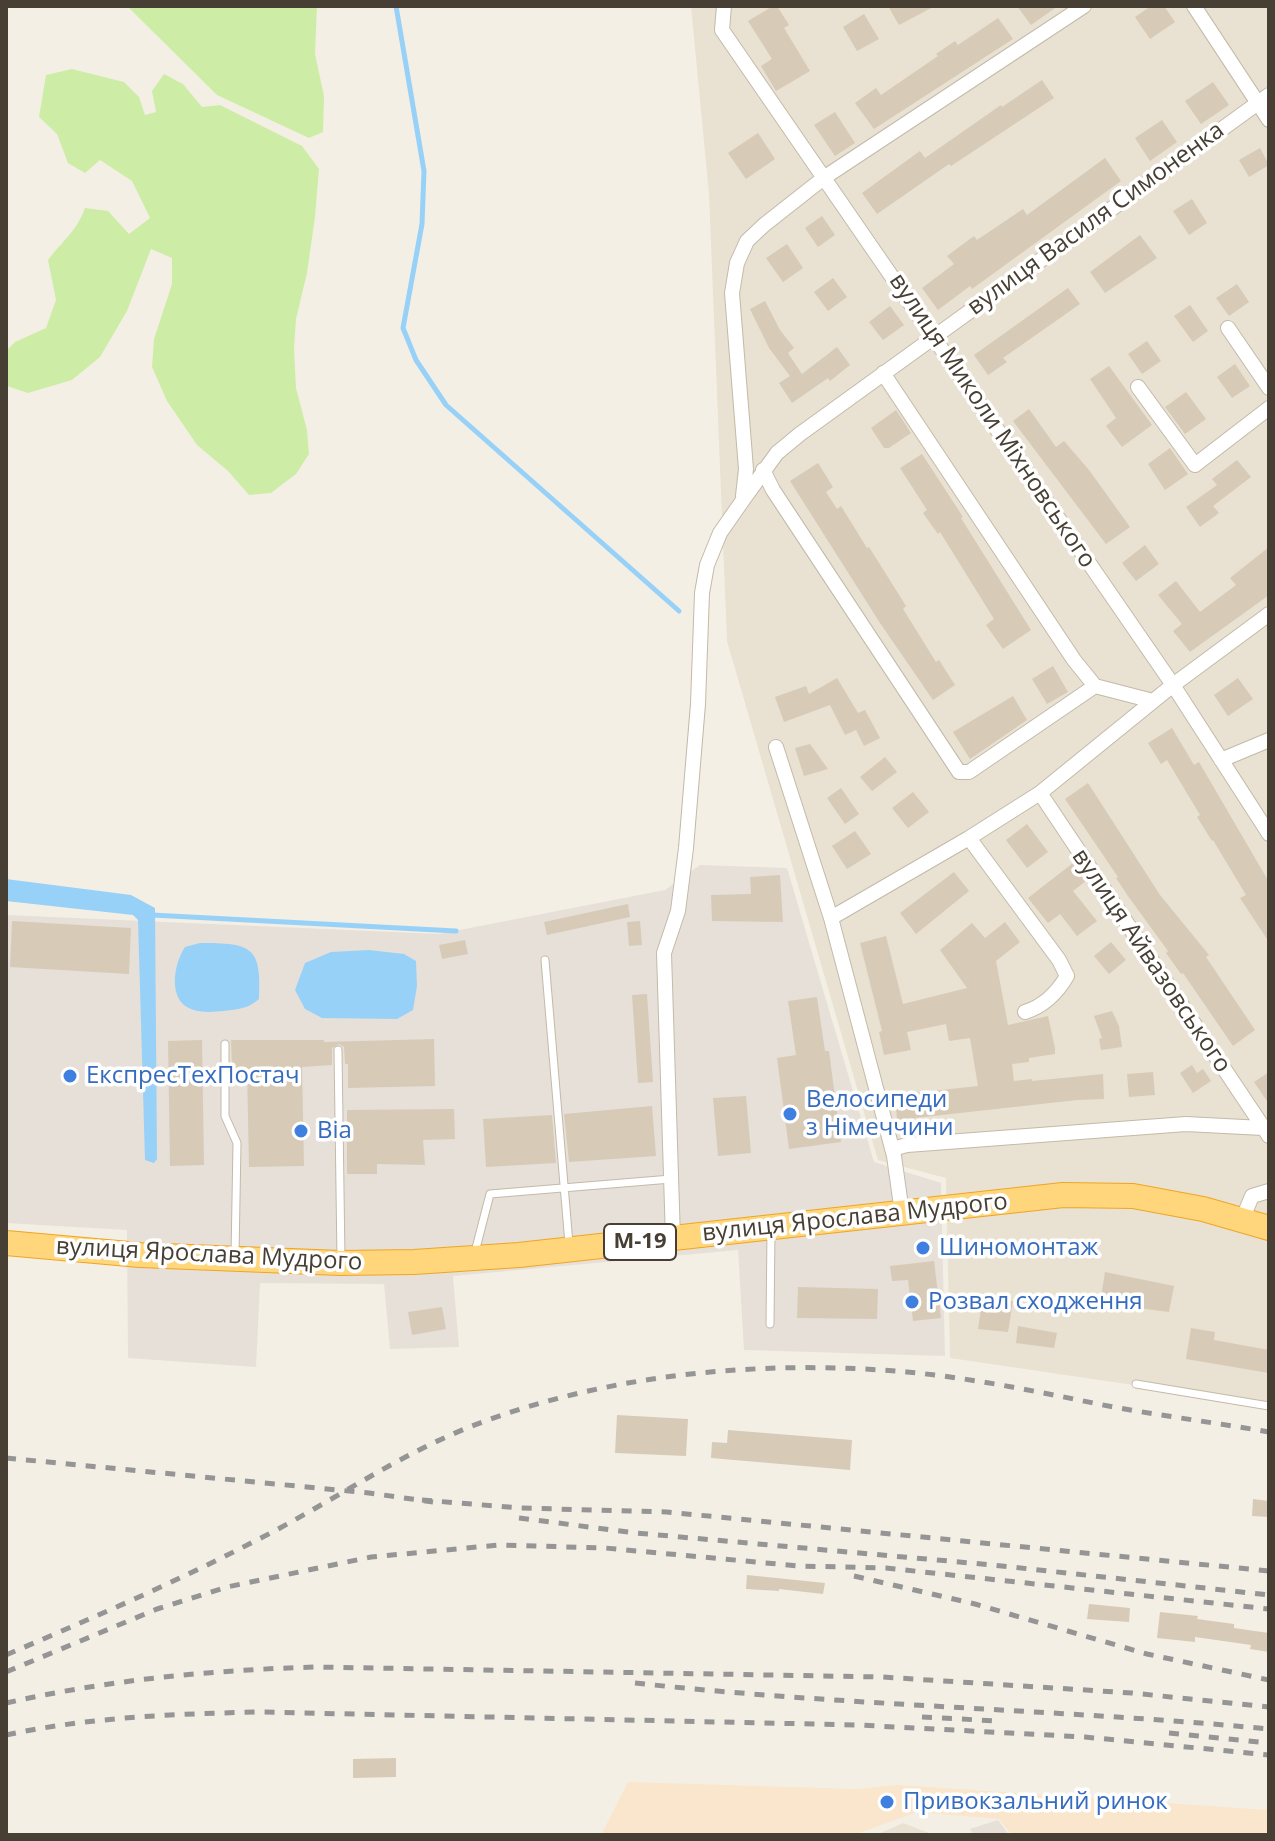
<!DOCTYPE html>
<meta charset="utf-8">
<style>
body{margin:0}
#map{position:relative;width:1275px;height:1841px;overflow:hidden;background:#f4efe4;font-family:"Open Sans",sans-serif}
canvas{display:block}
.frame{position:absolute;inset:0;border:8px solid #473f33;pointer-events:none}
</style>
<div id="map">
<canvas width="1275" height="1841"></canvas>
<div class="frame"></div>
</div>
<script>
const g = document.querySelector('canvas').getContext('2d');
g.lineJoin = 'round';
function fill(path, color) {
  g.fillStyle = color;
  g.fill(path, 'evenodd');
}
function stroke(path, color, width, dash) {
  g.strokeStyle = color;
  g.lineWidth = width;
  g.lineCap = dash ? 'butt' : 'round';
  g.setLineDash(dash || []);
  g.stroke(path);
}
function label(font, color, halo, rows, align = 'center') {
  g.font = font + ' "Open Sans",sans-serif';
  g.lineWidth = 7;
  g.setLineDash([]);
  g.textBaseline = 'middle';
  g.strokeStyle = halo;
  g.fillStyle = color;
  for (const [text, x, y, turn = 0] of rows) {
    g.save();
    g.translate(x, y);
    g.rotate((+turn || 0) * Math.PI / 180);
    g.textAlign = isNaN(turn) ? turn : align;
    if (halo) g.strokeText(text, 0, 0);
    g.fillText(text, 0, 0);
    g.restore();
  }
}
fill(new Path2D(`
 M691 6H1269V1405L950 1358 946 1178 878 1160 727 641 709 194Z
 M903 1823 934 1835H876Z`), '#e9e1d1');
fill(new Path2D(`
 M628 1782 856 1789 898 1785 1269 1810V1835H1012L999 1819 917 1812 859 1833 601 1835Z`), '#f9e6cc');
fill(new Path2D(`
 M700 865 787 868 874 1162 941 1183 945 1356 744 1350 738 1250 453 1276 459 1347 390 1349 384 1284 260 1283 256 1367 128 1358 127 1230 6 1223V915L439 934 665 890Z
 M998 1820 1009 1835H974L970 1829Z`), '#e6e0d9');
fill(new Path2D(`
 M127 6H317L315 54 324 96 323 132 309 138 217 95Z
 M72 69 124 82 139 97 145 115 156 112 152 91 164 74 183 84 202 107 220 105 302 146 319 169 315 217 307 273 296 319 294 349 296 388 307 430 309 454 296 474 271 493 249 495 228 471 197 445 167 401 152 367 154 339 172 284V258L151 249 127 311 100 357 72 380 28 393 7 386 6 351 15 342 46 328 56 300 48 260C63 240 76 232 85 208L108 211 129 234 150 218 132 181 100 160 85 173 68 163 57 134 39 117 46 75Z`), '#cdeda7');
fill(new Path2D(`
 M6 879 131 895 155 908 157 1159 154 1163 145 1160 138 920 133 915 6 901Z
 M200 943C251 943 262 946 259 999 248 1009 238 1009 224 1011 213 1012 201 1013 191 1009 167 1000 174 963 185 947Z
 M369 950 404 954 416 961 417 986 413 1010 397 1019 322 1018 305 1009 295 990 305 963 331 952Z`), '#98d1f8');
stroke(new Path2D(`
 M396 6 424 171 422 224 403 328 416 360 446 405 679 611
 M152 915 456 931`), '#98d1f8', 5);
fill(new Path2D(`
 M773 6H777L789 25 784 28 810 71 776 91 761 66 772 59 748 21Z
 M888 6H935L899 25Z
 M1017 6H1058L1031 25Z
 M1151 6H1164L1175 22 1150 39 1135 17Z
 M864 14 879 39 857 51 843 27Z
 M998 18 1013 39 874 129 855 103 876 88 881 95 938 56 936 54 955 41 958 45Z
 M1042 80 1054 98 951 166 949 164 877 214 862 193 920 151 925 158 1001 105 1002 107Z
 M1213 82 1229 105 1201 124 1185 101Z
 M835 112 855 143 835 156 814 125Z
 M1162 120 1177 142 1150 161 1135 138Z
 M758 133 775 159 746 179 728 153Z
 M1260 148 1269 165 1249 177 1239 160Z
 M1105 158 1121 181 972 289 970 286 938 310 922 288 954 264 947 256 974 236 977 240 1023 209 1027 215Z
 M1192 199 1207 223 1189 235 1173 211Z
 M822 216 835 235 818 247 805 228Z
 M1140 235 1157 258 1105 293 1090 272Z
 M787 244 803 268 783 282 766 258Z
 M833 278 847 297 828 311 814 292Z
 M1237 284 1249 302 1229 316 1216 298Z
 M1068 288 1080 304 1003 358 1007 362 988 375 974 355Z
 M765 301 780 330 794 348 788 353 802 374 837 347 850 365 830 381 828 378 792 403 779 383 790 376 769 348 750 309Z
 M1190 305 1208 331 1193 342 1174 316Z
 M890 306 904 325 883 340 869 322Z
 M1147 341 1161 361 1142 374 1128 354Z
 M1235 364 1250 386 1232 398 1217 377Z
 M1109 366 1152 425 1122 447 1106 426 1116 418 1090 379Z
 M1186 392 1206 419 1185 434 1165 407Z
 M1029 409 1056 447 1064 441 1089 470 1130 527 1106 544 1013 421Z
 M896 410 911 433 889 448H884L871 428Z
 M1170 448 1188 474 1165 490 1148 464Z
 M922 454 963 517 961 518 1031 630 1003 649 986 625 994 619 940 532 938 534 923 513 927 510 900 468Z
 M1237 460 1251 477 1213 506 1219 513 1200 527 1186 507 1217 485 1212 479Z
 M818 463 833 487 826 492 837 509 841 506 867 548 869 547 906 606 903 609 936 662 939 660 955 685 933 700 880 623 790 481Z
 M1145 545 1159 564 1136 581 1122 563Z
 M1269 547V595L1190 652 1173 631 1182 624 1158 595 1176 581 1200 612 1236 585 1230 578Z
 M1053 666 1068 692 1047 704 1032 679Z
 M837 678 858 713 865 710 880 738 864 746 856 730 845 735 830 705 784 722 775 697 806 686 809 694Z
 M1238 678 1253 699 1228 716 1214 695Z
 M1013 696 1027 720 970 759 953 732Z
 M1172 728 1194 765 1199 762 1269 882V942L1240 898 1246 895 1213 840 1212 841 1197 817 1200 815 1167 760 1161 764 1148 743Z
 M810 744 828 769 804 776 795 748Z
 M885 757 897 772 872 791 860 777Z
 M1088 783 1160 895 1209 955 1206 957 1255 1030 1233 1046 1183 973 1181 974 1166 953 1168 951 1128 896 1116 878 1118 877 1065 799Z
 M841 788 859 814 845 824 827 798Z
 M913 792 929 812 908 828 892 808Z
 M1027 824 1048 852 1027 868 1006 840Z
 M855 831 871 854 847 869 832 846Z
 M1073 863 1086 881 1073 891 1097 921 1077 936 1060 914 1048 923 1028 898Z
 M954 872 969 891 916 934 900 913Z
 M780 875 783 922 712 921 711 895 751 894 750 877Z
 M628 904 630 917 547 935 544 922Z
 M12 921 131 928 129 974 10 967Z
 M640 921 642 945 629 946 627 922Z
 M1005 922 1020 942 996 961 1008 1025 1048 1016 1055 1048V1054L1029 1058V1062L1012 1064 1014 1081 1032 1079V1081L1103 1074 1104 1099 1077 1100 897 1120 895 1095 978 1086 970 1038 949 1041 946 1024 907 1032 911 1050 884 1055 879 1032 882 1031 860 943 886 936 903 1004 967 988 940 950 972 923 985 938Z
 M465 940 468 954 442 959 439 945Z
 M1111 942 1126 960 1109 974 1094 956Z
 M647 994 653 1082 638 1083 632 995Z
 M817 997 825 1051H829L841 1142 789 1149 777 1058 796 1055 788 1001Z
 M1112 1011 1119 1026 1122 1047 1101 1050 1099 1039 1102 1038 1094 1016Z
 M434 1039 435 1086 348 1088V1064H345L344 1047 339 1044 332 1048V1065L302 1067 304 1166 249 1167 247 1068H232L231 1040H324V1042Z
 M202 1040 204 1165 170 1166 168 1041Z
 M1192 1065 1197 1073 1203 1069 1211 1081 1193 1093 1180 1073Z
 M1153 1072 1155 1095 1129 1097 1127 1074Z
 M1269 1072V1104L1254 1082Z
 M746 1096 751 1153 718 1156 713 1098Z
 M652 1106 656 1156 569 1162 564 1114Z
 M454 1109 455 1139 423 1140 425 1165 377 1164V1174H347V1110Z
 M552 1115 556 1163 486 1167 483 1119Z
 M934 1261 941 1318 913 1321 908 1280 892 1281 890 1266Z
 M1105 1272 1174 1286 1169 1312 1100 1303Z
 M798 1287 878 1289 877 1319 797 1318Z
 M983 1297 1013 1301 1008 1332 978 1329Z
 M442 1307 446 1329 412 1335 408 1312Z
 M1018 1326 1057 1333 1054 1348 1016 1343Z
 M1191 1328 1215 1332 1214 1340 1269 1350V1373L1186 1359Z
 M617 1415 688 1419 686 1456 615 1453Z
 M728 1430 852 1440 850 1470 711 1458 712 1442 727 1443Z
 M1253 1499 1269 1501V1517L1252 1516Z
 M747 1575 825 1583 823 1594 779 1589V1591L746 1589Z
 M1089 1604 1130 1608 1129 1622 1087 1619Z
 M1160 1612 1198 1616 1197 1619 1234 1624V1628L1269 1633V1652L1250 1649 1251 1645 1195 1637V1642L1157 1638Z
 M396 1758V1777L353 1778V1759Z`), '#d7cbb8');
const service = new Path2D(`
 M545 960 569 1244
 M225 1044V1116L237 1143 235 1256
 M338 1050 341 1260
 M475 1252 490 1194 671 1179
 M770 1324 771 1230
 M1136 1384 1269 1406`);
const minor = new Path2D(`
 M724 6 722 30 1173 685 1269 834
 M1194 6 1269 120
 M1228 328 1269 388
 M883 373 1074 660 1095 686
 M1138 387 1195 465 1269 408
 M763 470 773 490 959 772H969L1095 686 1153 701
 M743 496 746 469 732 293 737 263 747 241 764 225 825 177 1084 6
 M776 747 831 918 894 1156 902 1213
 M1221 760 1269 740
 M1040 793 1269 1136
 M969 838 1059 960 1067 976C1057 993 1044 1006 1025 1012
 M831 918 969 838 1040 793 1173 685 1269 614
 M892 1149 907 1145 1186 1124 1263 1128
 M1242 1220 1252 1196 1269 1191
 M673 1239 664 953 678 911 686 848 698 704 702 593 707 565 720 533 743 500 777 453 800 434 1269 95`);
const trunk = new Path2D(`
 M6 1243 140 1255 341 1263 414 1262 519 1255 1063 1195 1133 1196 1203 1209 1269 1228`);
stroke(service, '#c3baa8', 9);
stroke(minor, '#c3baa8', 16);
stroke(trunk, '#efa523', 26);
stroke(service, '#fff', 7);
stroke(minor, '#fff', 14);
stroke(trunk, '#ffd67b', 24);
stroke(new Path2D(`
 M6 1458 369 1493 433 1502
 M422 1500 520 1508 667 1512 1269 1571
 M519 1518 636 1533 993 1565 1269 1595
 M854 1576 975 1604 1147 1654 1269 1680
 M6 1655C90 1619 174 1583 255 1541 327 1505 391 1459 467 1428 603 1374 761 1359 907 1372 971 1378 1035 1391 1098 1404 1154 1415 1212 1422 1269 1432
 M6 1672 157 1609 227 1587 371 1557 499 1545 605 1548 799 1566 886 1568 1269 1609
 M635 1683C845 1706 1058 1709 1269 1729
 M6 1703C108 1680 211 1670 316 1667L882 1677 1132 1693 1269 1707
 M922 1717 998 1721
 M1169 1733 1269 1743
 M6 1735C90 1717 174 1714 259 1712L858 1725 1085 1737 1269 1755`), '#959595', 5, [10, 10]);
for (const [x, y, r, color] of [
 [70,1076,8,"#3f7fe0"],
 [790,1114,8,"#3f7fe0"],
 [301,1131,8,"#3f7fe0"],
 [923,1248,8,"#3f7fe0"],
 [912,1302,8,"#3f7fe0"],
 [887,1802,8,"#3f7fe0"]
]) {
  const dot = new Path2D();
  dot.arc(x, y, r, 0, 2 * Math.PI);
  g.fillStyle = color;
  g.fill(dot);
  stroke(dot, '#fff', 3);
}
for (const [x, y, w] of [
 [640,1242,72]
]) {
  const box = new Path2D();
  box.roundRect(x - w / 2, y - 18, w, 36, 6);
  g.fillStyle = '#fff';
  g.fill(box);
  stroke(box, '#473f33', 2);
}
label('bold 22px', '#473f33', null, [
 ["М-19",640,1242]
]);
label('24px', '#473f33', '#fff', [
 ["вулиця Василя Симоненка",1096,219,-36],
 ["вулиця Миколи Міхновського",992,421,56],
 ["вулиця Айвазовського",1151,961,56],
 ["вулиця Ярослава Мудрого",855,1218,-6],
 ["вулиця Ярослава Мудрого",209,1255,3]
]);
label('24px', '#366cbe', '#fff', [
 ["ЕкспресТехПостач",86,1076],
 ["Велосипеди",806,1100],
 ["з Німеччини",806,1128],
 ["Віа",317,1131],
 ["Шиномонтаж",939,1248],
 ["Розвал сходження",928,1302],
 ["Привокзальний ринок",903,1802]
], 'left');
</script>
